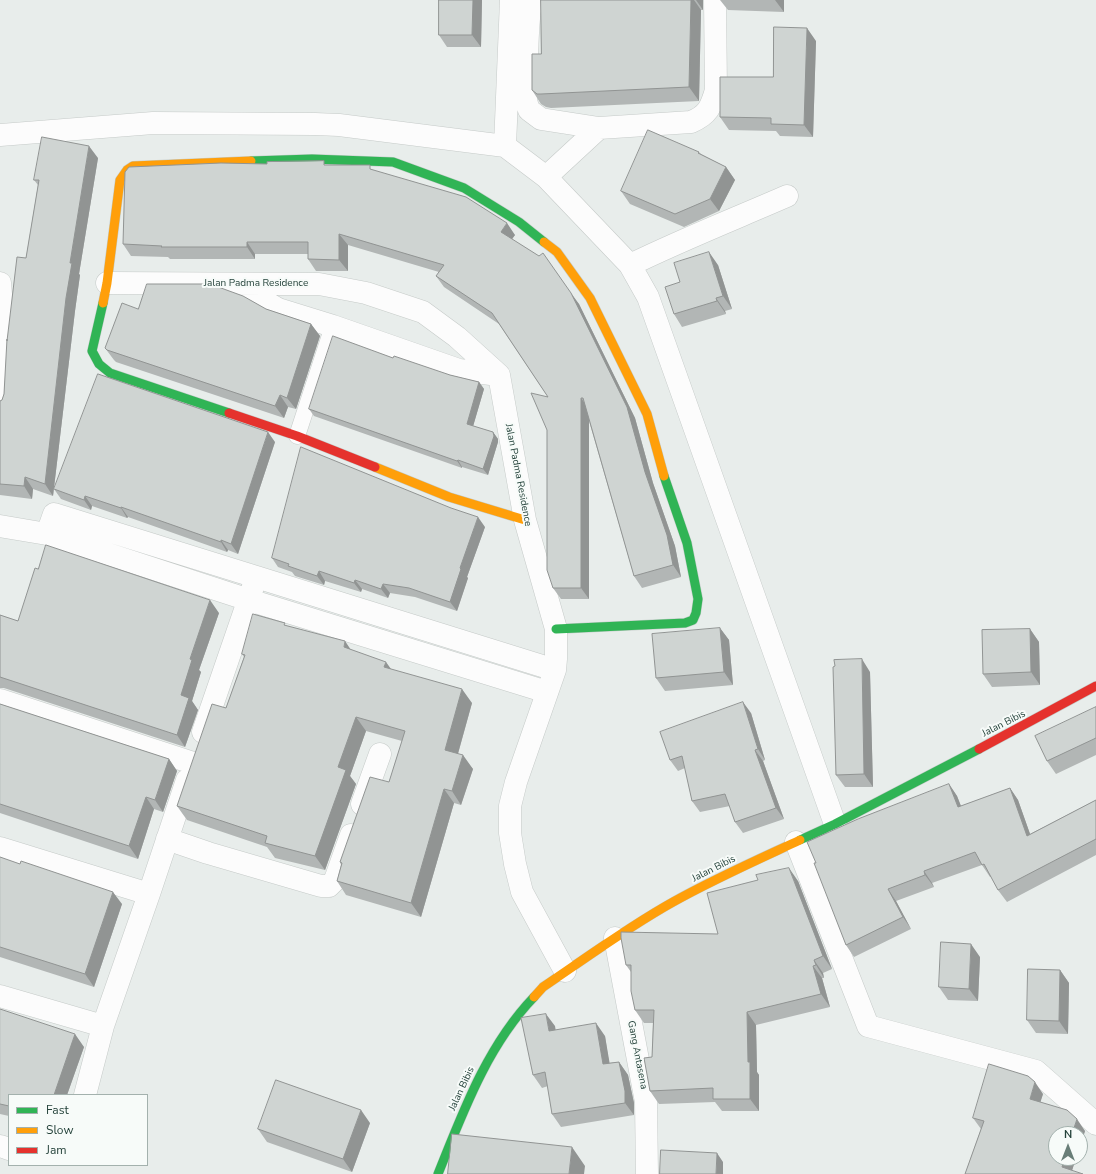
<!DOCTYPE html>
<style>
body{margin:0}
#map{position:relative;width:1096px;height:1174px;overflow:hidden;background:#e8edeb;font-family:"Nunito Sans",sans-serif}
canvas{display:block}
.legend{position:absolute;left:8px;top:1094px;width:140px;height:72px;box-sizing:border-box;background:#f7fbf9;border:1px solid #a3b1ad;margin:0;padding:5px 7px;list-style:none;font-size:12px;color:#24423a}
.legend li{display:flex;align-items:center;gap:8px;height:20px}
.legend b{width:20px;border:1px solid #a3b1ad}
.north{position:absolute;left:1048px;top:1126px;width:40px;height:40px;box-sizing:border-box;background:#f7fbf9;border:1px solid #a3b1ad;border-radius:50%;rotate:0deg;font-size:11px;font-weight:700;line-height:16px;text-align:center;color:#24423a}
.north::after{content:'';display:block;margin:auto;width:14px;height:18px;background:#697e78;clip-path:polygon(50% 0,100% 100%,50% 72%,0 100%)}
</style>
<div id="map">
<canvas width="1096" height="1174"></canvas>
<ul class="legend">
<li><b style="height:5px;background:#30b455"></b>Fast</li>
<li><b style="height:5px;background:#ff9f0a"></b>Slow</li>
<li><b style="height:5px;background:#e5322d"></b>Jam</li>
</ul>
<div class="north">N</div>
</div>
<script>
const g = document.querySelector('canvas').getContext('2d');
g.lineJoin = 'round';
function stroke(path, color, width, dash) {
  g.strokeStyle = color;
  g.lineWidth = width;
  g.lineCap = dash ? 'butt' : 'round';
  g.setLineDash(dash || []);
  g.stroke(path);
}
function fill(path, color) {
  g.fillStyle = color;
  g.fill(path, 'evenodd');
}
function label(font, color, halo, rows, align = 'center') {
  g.font = font + ' "Nunito Sans",sans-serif';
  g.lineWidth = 4;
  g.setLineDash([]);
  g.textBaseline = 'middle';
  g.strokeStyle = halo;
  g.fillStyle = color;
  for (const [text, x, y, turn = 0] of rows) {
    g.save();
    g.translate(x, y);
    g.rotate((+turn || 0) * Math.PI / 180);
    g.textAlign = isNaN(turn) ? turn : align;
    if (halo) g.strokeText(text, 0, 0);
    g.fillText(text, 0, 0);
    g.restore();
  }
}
const lane = new Path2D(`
 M297 436 333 326`);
const street = new Path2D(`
 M533 0C526 12 527 83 526 101L529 110 541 119 599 128
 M0 135 153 123 315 124 339 125 505 146 546 177 630 265 648 297 835 824
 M505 146 511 0
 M546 177 599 128 691 122C708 115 711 107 716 90L715 0
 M630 265C681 240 734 219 787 196
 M0 283 4 328 0 405
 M107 283 319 284 366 293 423 312 457 337 499 375 525 520 556 629V659L555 670 516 782 510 806V833L515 864 522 892 565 971
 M237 285 278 309 333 326 459 370 499 375
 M0 526 47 534 249 600 547 692
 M47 534 54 514 555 670
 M0 700 193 763
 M203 732 256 578
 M362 804 380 754
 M167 839 208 853 321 886H329L335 880 351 835
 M796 842 868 1026 1036 1071 1096 1124
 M0 848 149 894
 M615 938 646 1102 647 1174
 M0 996 103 1026 149 894 187 780
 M85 1095 103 1026
 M0 1146 9 1149`);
const fast = new Path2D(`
 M251 161 312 159 393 162 464 188 519 222 544 242
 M103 303 92 351 99 364 110 373 229 413
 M556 629 685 623 693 620 696 613 698 599 687 543 664 476
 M800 840 835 824 979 749
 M438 1174C463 1112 487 1046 534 997`);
const slow = new Path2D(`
 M544 242 557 252 590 298 647 414 664 476
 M103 303 107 283 120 180 127 170 133 166 251 161
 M375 467 449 497 525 520
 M534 997 543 987C586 958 628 927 673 902 714 879 757 860 800 840`);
const jam = new Path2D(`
 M229 413 297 436 375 467
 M979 749 1096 686`);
stroke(lane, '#c5cac8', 17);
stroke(street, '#c5cac8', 23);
stroke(fast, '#c3cbc8', 10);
stroke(slow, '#c3cbc8', 10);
stroke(jam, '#c3cbc8', 10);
stroke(lane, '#fcfcfc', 16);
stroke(street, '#fcfcfc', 22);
stroke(fast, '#30b455', 9);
stroke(slow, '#ff9f0a', 9);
stroke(jam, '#e5322d', 9);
fill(new Path2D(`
 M439 0H482L481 47H447L439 35Z
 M541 0H703V10H701L699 101 551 108 546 107 541 104 532 90 541 54Z
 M720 0H784V12L728 10Z
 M816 41 813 137 780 136 776 131 729 130 720 117 773 77Z
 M699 152 701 154 726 167 735 180 719 211 684 227 630 204 621 191Z
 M98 158 79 274 80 275 75 311 53 496 33 489 32 499 0 495V401L2 400 4 394 8 340 26 258 38 185 34 180Z
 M267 164 326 165 373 170 515 235 512 239 579 304 635 418 653 483 675 546 681 577 642 588 634 576 589 421V599H561L553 588 548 397 499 324 444 287 436 276 439 272 348 245V271H316L308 259V254H255V259H170L168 257 131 256 123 244Z
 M718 265 732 309 725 311 726 314 682 327 674 314 680 282Z
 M138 309H266L311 324 320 336 296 409 288 407 284 418 116 362 114 360 105 348Z
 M450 375 479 382 484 389 473 426 493 432 498 439V442L488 475 462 467V468L314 416 309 409Z
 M275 442 238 554 228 550 227 552 128 517 127 518 92 506 91 510 61 499 54 489Z
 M485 527 467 577 468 578 457 611 415 597 390 593 388 598 362 589 361 592 325 581 324 585 295 576 292 572 278 567 272 558Z
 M219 613 199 670 201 672 192 701 198 710 185 747 4 688H0V615L18 621Z
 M287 626 350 649 391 669 472 703 458 754 473 769 461 805 454 803 421 917 346 895 337 881 341 865 340 862 389 782 402 741 366 731 350 776 356 784 325 870 275 858 267 847 187 820 177 806 226 708 244 657 242 654Z
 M720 628 729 640 733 685 665 691 656 678Z
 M1030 629 1039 642 1040 685 992 687 983 674Z
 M870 672 873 787H845L836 775Z
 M0 704 169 759 177 771 163 812 154 809 138 859 0 813Z
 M1096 707V755L1056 774 1047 761Z
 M751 713 765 760 763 761 784 819 743 833 735 822 730 806 700 812 692 801 685 768 678 771 670 760Z
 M949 784 957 796 961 806 1010 788 1018 800 1030 834 1096 800V855L1007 902 998 890 991 877H990L982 865 932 883 934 887 896 901 911 929 854 957 846 945 816 863Z
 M0 857 122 904 94 987 0 957Z
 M798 881 832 969 823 973 824 978H822L830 1007 756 1025 757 1072 759 1075V1111H722L715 1102 659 1104 650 1091 652 1057 653 1023H644L635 1010 631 972 626 965 718 934Z
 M980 957 978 1001 948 1000 939 987Z
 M1060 970 1069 983 1068 1034 1036 1033 1027 1020Z
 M0 1009 84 1047 67 1095H9V1116L0 1114Z
 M555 1026V1030L605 1036 609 1063 619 1062 628 1075 634 1103V1115L561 1127 552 1114 548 1086 542 1088 533 1075Z
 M1043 1094 1040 1102 1085 1131 1080 1146V1134L1056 1158H1076L1072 1170 965 1174 981 1129 973 1118Z
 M370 1123 352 1172 267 1142 258 1129Z`), '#b2b6b5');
fill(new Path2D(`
 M473 0H482L481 47 472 35Z
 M691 0H694L701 10 699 101 689 87Z
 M696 0H703V10Z
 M775 0H784V12Z
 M807 28 816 41 813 137 804 125Z
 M89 146 98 158 79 274 80 275 75 311 53 496 45 484 70 263Z
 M726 167 735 180 719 211 710 199Z
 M507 223 515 235 509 243 501 232Z
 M339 234 348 245V271L339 260Z
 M247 242 255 254V259L247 247Z
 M709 252 718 265 732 309 723 296Z
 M571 293 579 304 635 418 653 483 675 546 681 577 673 565Z
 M716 298 725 311 726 314 717 301Z
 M311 324 320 336 296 409 287 398Z
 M479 382 484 389 472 430 467 424Z
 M280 395 288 407 284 418 275 406Z
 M581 398 589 409V599L581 588Z
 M268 432 275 442 238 554 231 544Z
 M493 432 498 439V442L488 475 483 469Z
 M458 460 462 467V468L457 461Z
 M25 477 33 489 32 499 24 486Z
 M85 496 92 506 91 510 84 500Z
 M121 507 128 517 127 518 121 508Z
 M478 517 485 527 467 577 468 578 457 611 450 602 460 568Z
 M221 540 228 550 227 552 221 542Z
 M319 571 325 581 324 585 317 576Z
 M355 580 362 589 361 592 354 583Z
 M383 584 390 593 388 598 381 589Z
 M210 600 219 613 199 670 201 672 192 701 198 710 185 747 177 735 181 695 190 659Z
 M720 628 729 640 733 685 724 672Z
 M1030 629 1039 642 1040 685 1031 672Z
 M345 641 355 656 344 647Z
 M862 659 870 672 873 787 864 774Z
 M386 662 396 676 384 667Z
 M462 689 472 703 455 764 445 750Z
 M743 702 751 713 765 760 758 749Z
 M356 717 366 731 350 776 356 784 325 870 315 856 338 767Z
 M755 750 763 761 784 819 776 808Z
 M463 755 473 769 461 805 452 791Z
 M169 759 177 771 163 812 155 800Z
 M949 784 957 796 966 819 958 807Z
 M1010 788 1018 800 1035 848 1027 836Z
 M444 789 454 803 421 917 411 903Z
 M146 797 154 809 138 859 129 846Z
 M789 868 798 881 832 969 823 956Z
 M924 871 932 883 934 887 925 875Z
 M888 889 896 901 911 929 903 917Z
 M113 892 122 904 94 987 85 974Z
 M971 944 980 957 978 1001 969 989Z
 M814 960 823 973 824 978 816 965Z
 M813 966 822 978 830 1007 821 994Z
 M1060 970 1069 983 1068 1034 1059 1021Z
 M747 1012 756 1025 757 1072 759 1075V1111L750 1099 748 1062Z
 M546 1014 555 1026 558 1044 549 1031Z
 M596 1023 605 1036 612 1077 603 1064Z
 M75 1034 84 1047 67 1095H54Z
 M619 1062 628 1075 634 1103V1115L625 1103Z
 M1035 1082 1043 1094 1038 1110 1030 1099Z
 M361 1110 370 1123 352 1172 343 1159Z
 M1077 1119 1085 1131 1080 1146V1134H1072Z
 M572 1147 585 1166 584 1174H569Z
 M717 1153 723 1162V1174H716Z
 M1065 1158H1076L1071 1174 1062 1167Z`), '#919493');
const building = new Path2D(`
 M439 0H473L472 35H439Z
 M541 0H691L689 87 541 94H537L532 90V54H541Z
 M774 27 807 28 804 125 771 124V118L720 117V77H773Z
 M648 130 699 152 698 153 726 167 710 199 675 214 621 191Z
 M42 137 89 146 70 263H72L66 298 45 484 25 477 24 486 0 484V401L2 400 4 394 7 339V341L17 257 26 258 39 180H34Z
 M324 161V165H370V169L466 197 507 223 501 232 539 256 543 253 571 293 627 407 645 472 667 535 673 565 634 576 583 398H581V588H553L547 570V430L531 393 548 397 492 313 436 276 444 265 339 234V260L308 259V242H247V247H161L162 246 123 244 125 172 129 167 221 163 267 164V162Z
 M709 252 723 296 716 298 717 301 674 314 665 287 680 282 674 263Z
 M147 284H210L243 296 266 309 311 324 287 398 280 395 275 406 107 350 105 348 122 303 138 309Z
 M333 336 393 358 394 356 450 375 479 382 467 424 493 432 494 436 483 469 458 460 457 461 309 409Z
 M98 374 268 432 231 544 221 540V542L121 507V508L85 496 84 500 54 489Z
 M301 447 451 508 478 517 460 568 461 569 450 602 409 588 383 584 381 589 355 580 354 583 319 571 317 576 288 566 289 564 272 558Z
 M46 545 210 600 190 659 192 660 181 695 189 698 177 735 0 677V615L18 621 35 568 38 569Z
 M253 614 285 623 284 625 345 641 344 647 386 662 384 667 462 689 445 750 463 755 452 791 444 789 411 903 337 881 342 863 340 862 370 777 389 782 405 731 356 717 338 767 346 770 315 856 265 843 267 836 177 806 212 704 226 708 245 655 242 654Z
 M720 628 724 672 656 678 652 634Z
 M1030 629 1031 672 983 674 982 630Z
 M862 659 864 774 836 775 833 667 835 666 834 660Z
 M743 702 758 749 755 750 776 808 735 822 725 794 692 801 682 756 670 760 660 732Z
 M0 704 169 759 155 800 146 797 129 846 0 804Z
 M1096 707V738L1047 761 1035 736Z
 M949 784 958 807 1010 788 1027 836 1096 800V839L998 890 984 864 982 865 975 852 924 871 925 875 888 889 903 917 846 945 814 863H816L807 842 858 819Z
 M0 857 20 864 21 861 113 892 85 974 0 947Z
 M789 868 823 956 814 960 816 965 813 966 821 994 747 1012 748 1062H750V1099H713V1088L650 1091 644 1058 652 1057 654 1010H635L631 991V965H626L621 938V932L718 934 707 893 758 880 756 875Z
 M941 942 971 944 969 989 939 987Z
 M1028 969 1060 970 1059 1021 1027 1020Z
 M0 1009 75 1034 54 1095H9V1106L0 1104Z
 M546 1014 549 1031 596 1023 603 1064 619 1062 625 1091V1103L552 1114 545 1072 533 1075 521 1018Z
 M989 1064 1028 1076 1035 1082 1030 1099 1067 1110 1077 1119 1072 1134H1056V1158H1065L1062 1167 1083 1174H965L984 1121 973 1118Z
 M276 1080 361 1110 343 1159 258 1129Z
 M452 1134 572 1147 569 1174H448Z
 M661 1150 717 1153 716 1174H660Z`);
fill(building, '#cfd4d2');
stroke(building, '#919493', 1);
label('10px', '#24423a', '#f7fbf9', [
 ["Jalan Padma Residence",256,284],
 ["Jalan Padma Residence",518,475,79],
 ["Jalan Bibis",1004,724,-27],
 ["Jalan Bibis",714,869,-27],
 ["Gang Antasena",637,1055,79],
 ["Jalan Bibis",462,1089,-65]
]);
</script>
